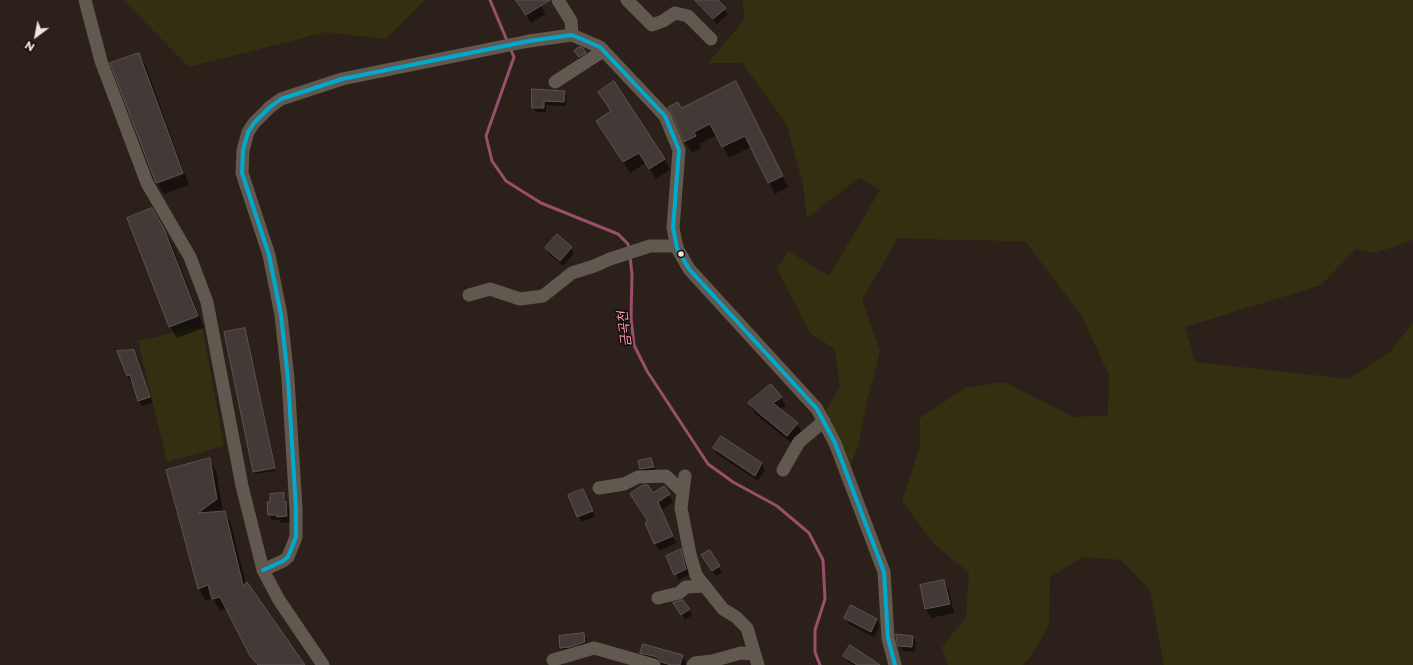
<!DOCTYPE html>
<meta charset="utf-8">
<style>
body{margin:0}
#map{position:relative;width:1413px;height:665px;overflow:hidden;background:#2b211a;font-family:Montserrat,sans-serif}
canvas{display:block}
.north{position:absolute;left:16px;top:16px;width:40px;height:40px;-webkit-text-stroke:3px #130c07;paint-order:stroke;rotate:212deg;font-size:11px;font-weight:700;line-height:16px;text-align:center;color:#f2e5de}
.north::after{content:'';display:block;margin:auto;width:14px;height:18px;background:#f2e5de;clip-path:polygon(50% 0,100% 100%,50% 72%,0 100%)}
</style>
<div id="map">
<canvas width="1413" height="665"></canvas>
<div class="north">N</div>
</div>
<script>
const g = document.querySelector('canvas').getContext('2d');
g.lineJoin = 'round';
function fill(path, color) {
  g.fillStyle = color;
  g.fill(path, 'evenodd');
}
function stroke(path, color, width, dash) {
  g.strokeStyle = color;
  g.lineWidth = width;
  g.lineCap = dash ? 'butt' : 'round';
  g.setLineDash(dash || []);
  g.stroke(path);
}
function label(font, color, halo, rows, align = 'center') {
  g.font = font + ' Montserrat,"Noto Sans KR",sans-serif';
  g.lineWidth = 3;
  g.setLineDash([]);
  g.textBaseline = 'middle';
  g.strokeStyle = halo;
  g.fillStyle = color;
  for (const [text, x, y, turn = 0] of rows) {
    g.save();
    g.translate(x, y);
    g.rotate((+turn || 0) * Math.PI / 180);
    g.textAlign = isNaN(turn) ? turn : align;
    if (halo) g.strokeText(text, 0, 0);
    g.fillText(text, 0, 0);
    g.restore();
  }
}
fill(new Path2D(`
 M123 0H425L386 39 326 32 189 67Z
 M742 0H1413V240L1375 253 1356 249 1321 285 1185 327 1195 362 1348 379 1389 353 1411 325 1413 324V665H1164L1150 590 1121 560 1083 557 1050 577 1049 626 1031 656 1023 665H948L942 647 966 617 969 573 934 544 902 501 920 446V418L965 388 1004 382 1074 417 1108 415 1109 375 1081 315 1025 241 953 240 898 238 862 300 880 351 867 401 858 446 850 467 824 413 840 387 835 349 810 333 777 269 788 251 829 276 880 190 859 178 807 218 803 184 786 123 742 63H708L745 19Z
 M202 326 224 446 167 462 138 341Z`), '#323010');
fill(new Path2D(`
 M517 0H537L546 14 531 23Z
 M700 0H717L728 14 717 24 701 8 698 2Z
 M585 53 586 55 581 59 577 54Z
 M139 54 146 66 184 172 158 182V183L112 64Z
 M736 82 788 187 775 194 751 147 729 158 717 135 699 144 701 148 692 153 685 142 676 119 681 109Z
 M533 90 564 92 567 96 566 106 546 105V112H536L533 108Z
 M604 132 664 159 670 170 656 179 646 163 630 173Z
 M185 174 189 185 164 194 158 184Z
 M152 209 171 242 204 328 177 338 170 326Z
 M571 248 574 253 563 266 549 254 546 249Z
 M245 329 275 471 255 474 253 471Z
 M134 351 137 356 152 403 142 406 138 400 133 381H131L127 376Z
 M781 397 786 406 780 410 797 424 802 432 793 444 766 423 754 412 749 403Z
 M721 437 762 464 765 470 758 481 717 454 714 448Z
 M209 459 216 471 223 512H225L231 524 246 584 304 665H257L227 609 220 611 213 598 206 601 199 589 167 470Z
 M651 459 654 464 656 473 644 474 641 469Z
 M583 490 595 517 581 522 569 496Z
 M283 494 289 508 290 522 281 523 279 520H272L269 514Z
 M653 494 669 495 673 502 662 510 676 543 659 551 655 543 649 522Z
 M680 550 684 556 689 575 679 580 667 556Z
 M709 551 722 572 716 576 703 555Z
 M944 581 949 590 954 613 931 618 926 609 921 586Z
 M851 607 877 620 880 626 874 637 849 624 845 618Z
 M678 608 689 610 692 615 685 620Z
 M584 634 587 640 588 648 565 653 561 647Z
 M912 637 916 642 915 652 903 651 899 645Z
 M641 653 682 656 687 665H659L646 661Z
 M844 656 878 665H853L847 661Z`), '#0007');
stroke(new Path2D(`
 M490 0 508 43
 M510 48 514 57 486 136 492 161 506 181 541 203 618 234 628 244 629 250
 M630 256 632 275 631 318 634 345 647 371 708 464 733 482 777 506 809 533 823 560 825 599 815 630V652L820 665`), '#994e6a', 3);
const building = new Path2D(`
 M516 0H550L526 15Z
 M695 0H718L726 8 713 19Z
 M579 47 583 48 586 53 579 57 574 51Z
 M139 53 183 173 156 183 110 63Z
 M614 81 665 159 649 169 639 153 623 162 596 121 611 111 598 92Z
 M736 81 783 176 768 183 745 136 722 147 710 124 694 132 696 136 684 142 672 113 668 107 678 102 681 108Z
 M532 89 565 91 564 102 544 101V108H532Z
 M152 208 164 229 198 316 169 327 127 218Z
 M557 234 572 247 560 261 545 248Z
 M245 328 275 468 253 472 224 332Z
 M134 350 150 397 138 401 130 375 127 376 117 351Z
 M771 384 782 397 773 403 798 423 787 436 760 414 748 403Z
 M721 436 762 463 755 476 713 448Z
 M210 458 217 499 198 513 225 511 243 585 247 582 305 665H258L250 656 220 597 212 599 208 585 198 589 166 470Z
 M651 458 654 467 640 469 638 461Z
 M643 485H648L653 493 664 486 670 494 658 502 673 536 654 544 645 523 648 521 630 494Z
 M583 489 593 511 577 517 568 495Z
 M284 493V502L286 501 287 516 277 517 276 515H268L267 502H270V494Z
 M681 549 686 569 674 575 666 556Z
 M710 550 720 566 712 571 701 555Z
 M944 580 950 604 925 609 920 585Z
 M683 600 690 609 681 615 673 603Z
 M851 605 877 619 871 632 844 618Z
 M584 633 585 642 570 647 560 648 559 636Z
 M896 634 913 636 912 647 898 646Z
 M643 644 683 655 680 665H671L661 662 657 657 640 653Z
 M850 645 880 665H857L843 656Z`);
fill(building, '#433936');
stroke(building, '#5d5450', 1);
stroke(new Path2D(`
 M85 0 101 61 147 183 190 257 207 302 242 486 263 570 279 600 323 665
 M558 0 571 21 572 35
 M627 0 652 25 663 21 675 13 688 16 711 39
 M555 82 603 51
 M469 295 490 289 520 299 543 296 572 273 594 266 610 259 650 246H677
 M783 470 799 442 824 421
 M685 476 681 508 690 554 696 575 723 609 736 617 747 628 758 665
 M599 488 624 484 638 477 666 476 683 492
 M263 570 283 561 288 557 296 537V509L288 379 281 315 269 255 242 173 243 150 248 132 254 123 270 107 281 99 342 79 529 41 572 35 600 47 665 116 679 150 673 228 677 248 689 269 817 409 835 443 884 572 888 638 895 665
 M658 598 679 593 686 587 705 586
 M553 660 594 648 654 665
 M693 665 695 663 712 661 741 653 754 654`), '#61594f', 13);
stroke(new Path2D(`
 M263 570 283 561 288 557 296 537V509L288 379 281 315 269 255 242 173 243 150 248 132 254 123 270 107 281 99 342 79 529 41 572 35 600 47 665 116 679 150 673 228 677 248 689 269 817 409 835 443 884 572 888 638 895 665`), '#00a9ce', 4);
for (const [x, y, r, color] of [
 [681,254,3.5,"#f2e5de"]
]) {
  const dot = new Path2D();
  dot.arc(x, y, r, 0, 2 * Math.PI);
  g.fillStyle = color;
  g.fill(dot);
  stroke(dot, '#130c07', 1.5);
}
label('italic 13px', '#fc9fc1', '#130c07', [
 ["금곡천",625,329,-97]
]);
</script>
